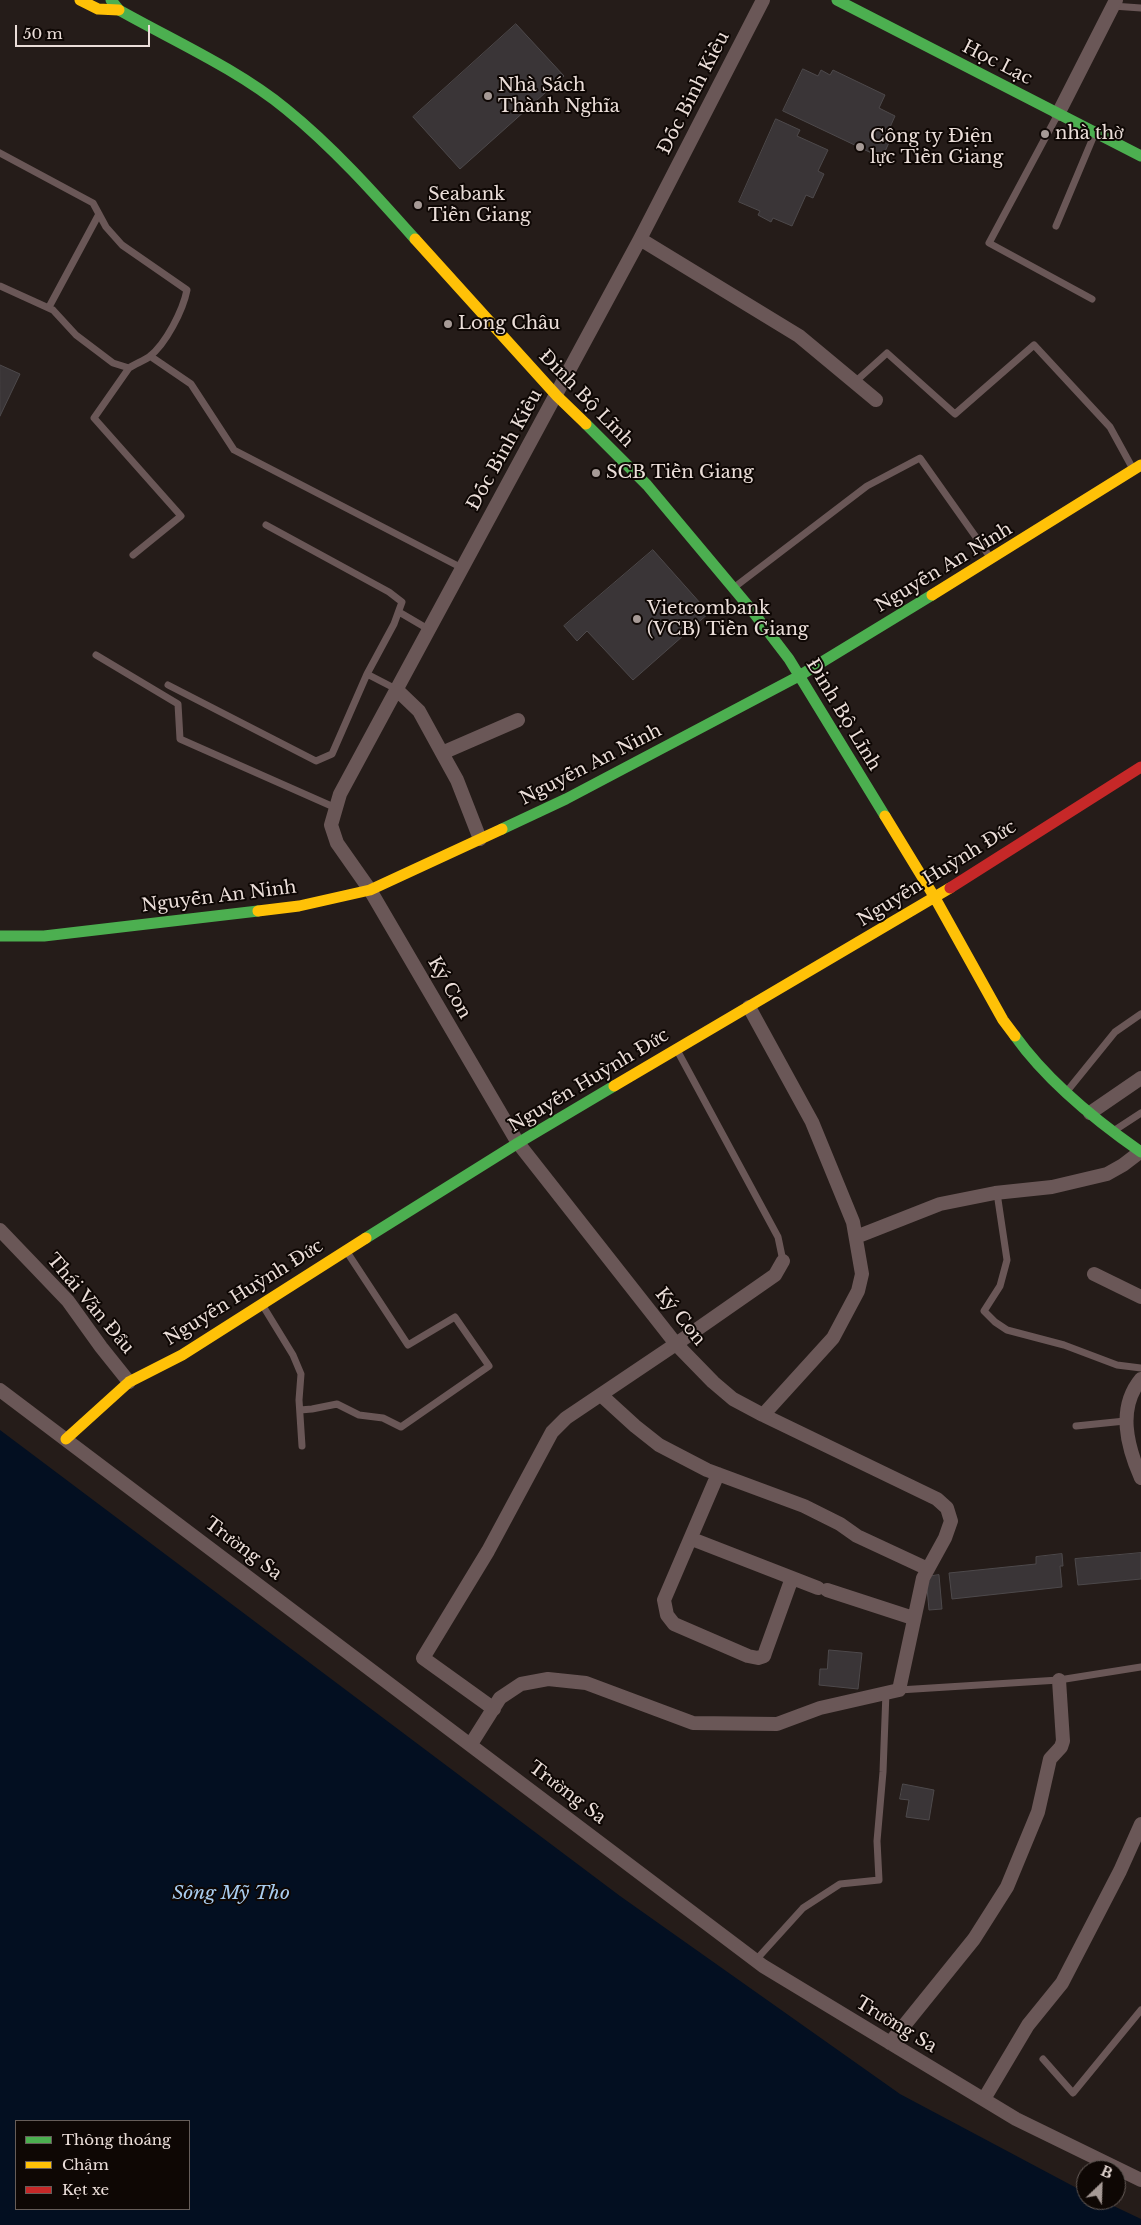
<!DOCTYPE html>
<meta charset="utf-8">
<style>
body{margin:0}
#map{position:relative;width:1141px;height:2225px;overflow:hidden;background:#251c19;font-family:"Libre Baskerville",serif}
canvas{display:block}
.legend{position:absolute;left:15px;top:2120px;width:175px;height:90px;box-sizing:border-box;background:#0e0704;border:1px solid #665d59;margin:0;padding:6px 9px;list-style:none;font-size:15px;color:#ebded9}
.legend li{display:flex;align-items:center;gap:10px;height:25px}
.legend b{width:25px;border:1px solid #665d59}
.north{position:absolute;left:1076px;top:2160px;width:50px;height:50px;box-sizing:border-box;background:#0e0704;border:1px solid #665d59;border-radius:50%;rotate:24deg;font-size:14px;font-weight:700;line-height:20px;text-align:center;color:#ebded9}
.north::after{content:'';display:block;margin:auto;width:18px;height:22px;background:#a69a96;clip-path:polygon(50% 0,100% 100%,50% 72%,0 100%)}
.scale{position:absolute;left:15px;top:25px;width:135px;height:22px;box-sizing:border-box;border:2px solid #ebded9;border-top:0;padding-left:6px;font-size:15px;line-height:18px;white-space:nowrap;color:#ebded9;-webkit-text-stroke:4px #0e0704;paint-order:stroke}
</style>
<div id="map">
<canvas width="1141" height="2225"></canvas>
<ul class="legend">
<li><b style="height:6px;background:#4caf50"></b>Thông thoáng</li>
<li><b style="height:6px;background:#ffc107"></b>Chậm</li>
<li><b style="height:6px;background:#c62828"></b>Kẹt xe</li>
</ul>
<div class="north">B</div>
<div class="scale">50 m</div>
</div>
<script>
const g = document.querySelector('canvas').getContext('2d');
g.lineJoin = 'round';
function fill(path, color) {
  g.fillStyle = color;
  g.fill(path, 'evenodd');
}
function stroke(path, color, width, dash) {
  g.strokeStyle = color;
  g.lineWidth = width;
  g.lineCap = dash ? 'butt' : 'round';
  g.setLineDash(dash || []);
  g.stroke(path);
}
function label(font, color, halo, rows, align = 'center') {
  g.font = font + ' "Libre Baskerville",serif';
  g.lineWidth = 4;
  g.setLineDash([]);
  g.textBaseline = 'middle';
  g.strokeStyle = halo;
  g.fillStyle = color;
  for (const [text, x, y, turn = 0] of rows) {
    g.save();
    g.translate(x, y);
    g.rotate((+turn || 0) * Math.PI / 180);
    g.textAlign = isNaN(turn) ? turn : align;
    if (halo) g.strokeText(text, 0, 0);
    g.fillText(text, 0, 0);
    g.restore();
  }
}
fill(new Path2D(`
 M0 1430 620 1896 900 2094 1086 2193V2200H1101L1141 2219V2225H0ZM16 2121H189V2209H16Z`), '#030f21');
const building = new Path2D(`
 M516 24 564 76 460 169 413 117Z
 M803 69 818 76 821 70 830 75 833 70 885 95 879 108 895 116 887 134 892 136 882 158 783 111Z
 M776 119 800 130 797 136 828 150 818 171 824 174 813 198 806 195 792 226 773 218 771 222 758 215 760 211 739 202Z
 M0 365 20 374 0 416Z
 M653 550 709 613 633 680 587 631 577 641 564 626Z
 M1141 1553V1579L1078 1585 1075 1559Z
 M1062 1554 1063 1566H1060L1062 1587 952 1599 949 1573 1036 1564V1557Z
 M939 1575 942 1609 929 1610 926 1577Z
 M829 1650 862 1653 858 1689 819 1685 820 1669H827Z
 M903 1784 934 1790 929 1820 906 1817 909 1800 900 1799Z`);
fill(building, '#3a3537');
stroke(building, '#4d494b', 1);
stroke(new Path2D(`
 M1113 6 1141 8
 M1058 114 989 243 1092 299
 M0 153 93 203 106 227 122 245 187 290C183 310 166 344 149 357 143 361 135 364 129 368L113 363 76 335 53 310 0 286
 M1056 226 1095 133
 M49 307 99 214
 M150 356 191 384 234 450 462 568
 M129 368 94 418 181 516 133 555
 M855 382 887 353 955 414 1034 345 1110 427 1133 469
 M736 586 867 486 920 458 990 557
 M399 612 428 629
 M96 655 178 704 180 739 336 808
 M367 674 396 689
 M168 685 316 761 332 754 367 674 394 624 402 602 389 592 266 525
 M677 1050 778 1237 783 1261
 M1068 1090 1115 1032 1141 1014
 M1115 1130 1141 1113
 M997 1193 1007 1260 1000 1286 984 1311 995 1322 1007 1330 1064 1345 1117 1365 1141 1368
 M263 1306 293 1355 301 1374 299 1400 302 1446
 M300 1410 312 1409 337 1404 359 1415 383 1418 401 1427 489 1366 455 1317 408 1345 347 1252
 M1076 1426 1125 1421
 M899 1690 1059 1680 1141 1667
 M755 1961 803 1908 840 1884 879 1880 877 1841 883 1772 886 1692
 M1043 2059 1073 2093 1141 2010`), '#6a5757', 7);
stroke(new Path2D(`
 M1058 114 1116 0
 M640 239 799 336 876 400
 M396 689 419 711 442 753 457 780 480 839
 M442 753 518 720
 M749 1007 812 1122 853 1222 862 1274 858 1291 833 1338 763 1415
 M1090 1113 1141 1078
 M0 1230 68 1301 101 1347 129 1382
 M856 1237 940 1204 995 1193 1052 1187 1107 1174 1123 1165 1140 1152
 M1094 1274 1141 1297
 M1141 1379C1117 1408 1127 1446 1141 1478
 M0 1390 763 1966 1016 2119 1141 2180
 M601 1395 635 1426 659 1445 707 1470 804 1506 840 1524 857 1536 928 1569
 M718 1474 664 1600 667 1615 674 1624 748 1656 758 1658 764 1656 766 1650 792 1578
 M692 1539 818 1588
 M827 1590 913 1618
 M494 1709 423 1658 488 1551 552 1432 566 1418 676 1344 775 1275 783 1261
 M471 1744 500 1698 521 1684 548 1679 586 1683 693 1723 777 1724 820 1708 899 1690 923 1578 945 1538 951 1521 947 1508 937 1499 763 1415 733 1399 713 1382 676 1344 518 1143 370 890 337 843 331 825 340 794 640 239 763 0
 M890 2043 974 1939 1007 1887 1038 1812 1050 1759 1061 1747 1063 1741 1059 1680
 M984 2099 1028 2025 1062 1983 1120 1871 1141 1824`), '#6a5757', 14);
stroke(new Path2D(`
 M111 0 119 10C174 41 237 69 286 109 333 147 374 193 415 239
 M837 0 1141 156
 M586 424 647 485 750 608 789 659 885 816
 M502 829 566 799 799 676 932 595
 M0 936H44L258 911
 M1015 1036C1048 1082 1095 1120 1141 1152
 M366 1238 518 1143 614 1086`), '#4caf50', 11);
stroke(new Path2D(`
 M80 0 98 9 119 10
 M415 239 557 396 586 424
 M932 595 1141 465
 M885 816 935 898 1003 1020 1015 1036
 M258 911 299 906 370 890 502 829
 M614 1086 950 888
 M66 1439 129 1382 182 1355 366 1238`), '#ffc107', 11);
stroke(new Path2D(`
 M950 888 1141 767`), '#c62828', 11);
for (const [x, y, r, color] of [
 [488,96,5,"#a69a96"],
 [1045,134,5,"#a69a96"],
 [860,147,5,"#a69a96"],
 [418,205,5,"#a69a96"],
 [448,324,5,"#a69a96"],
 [596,473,5,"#a69a96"],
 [637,619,5,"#a69a96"]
]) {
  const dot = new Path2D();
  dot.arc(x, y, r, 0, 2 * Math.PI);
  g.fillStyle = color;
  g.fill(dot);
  stroke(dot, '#0e0704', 2);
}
label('18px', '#ebded9', '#0e0704', [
 ["Học Lạc",997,63,27],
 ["Đốc Binh Kiều",694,93,-63],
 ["Đinh Bộ Lĩnh",586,399,46],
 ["Đốc Binh Kiều",505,450,-61],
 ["Nguyễn An Ninh",944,568,-31],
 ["Đinh Bộ Lĩnh",843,715,59],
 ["Nguyễn An Ninh",591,765,-27],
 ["Nguyễn Huỳnh Đức",937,874,-32],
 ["Nguyễn An Ninh",219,897,-7],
 ["Ký Con",449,988,60],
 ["Nguyễn Huỳnh Đức",589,1081,-31],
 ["Nguyễn Huỳnh Đức",244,1293,-32],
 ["Thái Văn Đẩu",90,1304,50],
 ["Ký Con",680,1317,51],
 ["Trường Sa",243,1549,37],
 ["Trường Sa",567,1793,37],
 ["Trường Sa",896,2025,31]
]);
label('18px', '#ebded9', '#0e0704', [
 ["Nhà Sách",498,86],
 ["Thành Nghĩa",498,107],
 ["nhà thờ",1055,134],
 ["Công ty Điện",870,137],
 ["lực Tiền Giang",870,158],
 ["Seabank",428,195],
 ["Tiền Giang",428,216],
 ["Long Châu",458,324],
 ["SCB Tiền Giang",606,473],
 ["Vietcombank",647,609],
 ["(VCB) Tiền Giang",647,630]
], 'left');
label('italic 19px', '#a9cdf0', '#0e0704', [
 ["Sông Mỹ Tho",231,1894]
]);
</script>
